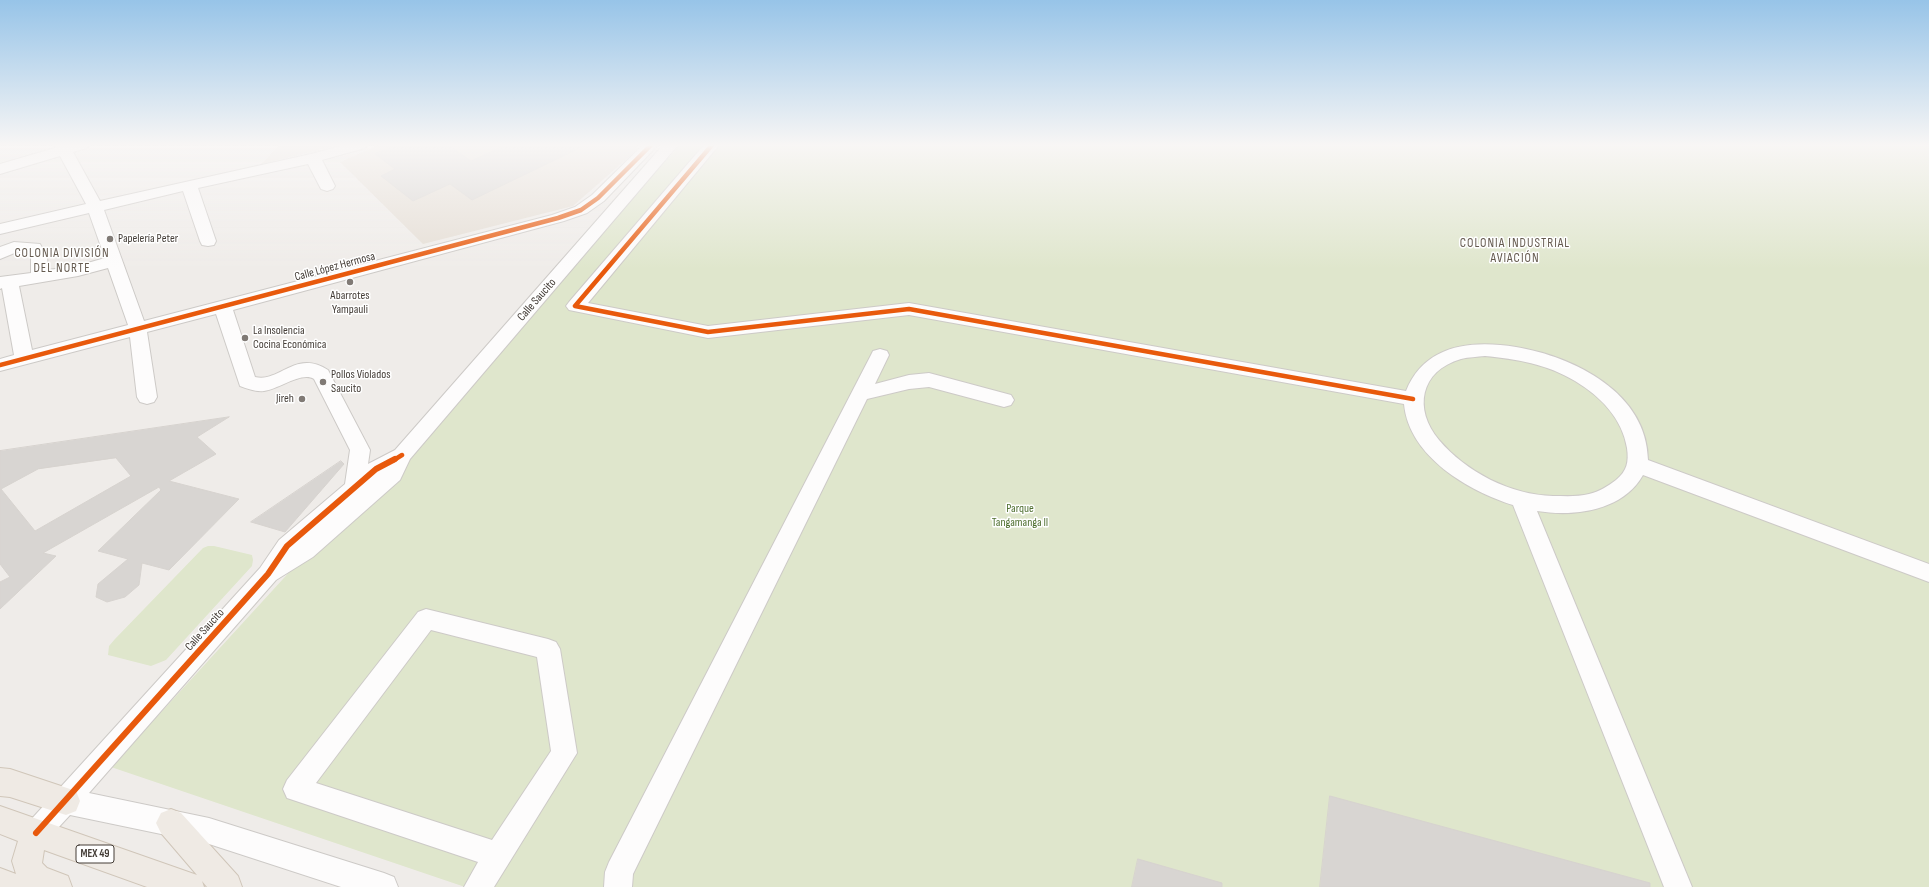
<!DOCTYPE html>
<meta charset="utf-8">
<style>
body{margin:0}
canvas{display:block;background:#efece9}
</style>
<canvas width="1929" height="887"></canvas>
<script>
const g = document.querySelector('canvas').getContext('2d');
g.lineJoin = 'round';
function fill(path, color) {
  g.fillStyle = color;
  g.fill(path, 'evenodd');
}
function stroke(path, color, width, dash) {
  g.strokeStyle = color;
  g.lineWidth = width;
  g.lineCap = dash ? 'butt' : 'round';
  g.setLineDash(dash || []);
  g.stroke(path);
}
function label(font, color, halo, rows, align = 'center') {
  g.font = font + ' "Sofia Sans Condensed",sans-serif';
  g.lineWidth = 3;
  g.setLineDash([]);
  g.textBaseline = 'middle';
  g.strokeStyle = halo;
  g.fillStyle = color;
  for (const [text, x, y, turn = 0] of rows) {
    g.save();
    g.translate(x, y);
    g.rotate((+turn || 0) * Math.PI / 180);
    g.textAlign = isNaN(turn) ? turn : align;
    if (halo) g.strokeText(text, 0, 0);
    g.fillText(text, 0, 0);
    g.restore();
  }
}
fill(new Path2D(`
 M280 145H340L261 164Z
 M379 145H634L639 148 573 206 423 244 340 162Z`), '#e5ded5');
fill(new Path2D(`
 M680 145H1929V887H465L111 767Z
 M208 546H214L252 555 253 560 252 566 166 660 151 666 108 655 109 646 115 639 203 548Z`), '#dfe6cc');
const building = new Path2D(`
 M396 145H448L471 161 506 145H586L472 200 450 184 413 201 381 176 395 169 375 154Z
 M229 417 197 437 216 454 169 481 239 499 169 570 142 563 139 585 125 597 107 602 96 597 98 584 128 559 98 551 161 490 159 487 43 553 56 556 0 609V582L10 577 0 564V451ZM116 458 131 476 35 531 1 489 38 469Z
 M341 461 344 464 285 532 251 522Z
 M1330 796 1650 883V887H1320Z
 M1138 859 1222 883V887H1132Z`);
fill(building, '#d8d5d2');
stroke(building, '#d7d3cf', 1);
const minor = new Path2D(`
 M54 145H89L87 148 73 152 100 201 311 154 345 145H367L365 148 322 160 335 186 333 189 327 191 321 189 308 164 198 188 216 241 214 245 208 246 202 245 200 241 183 191 104 210 144 321 552 215 575 207 592 195 643 145H658L604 201 587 213 564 221 233 310 255 377C280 383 295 349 328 370L370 450 368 464 395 450 663 145H678L410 459 400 480 313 557 276 580 89 793 209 818 384 873 394 877 398 887H341L209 844 70 815 45 842 36 846 27 842 23 833 27 824 260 568 279 540 345 484 350 450 314 379C302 371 279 389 264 391 256 392 248 389 240 386L216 314 147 332 157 397 154 402 147 404 140 402 137 397 130 337 0 371V359L14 355 2 288 0 289V277L31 273V256L29 253 17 252 0 259V247L14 242 40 244 47 256 48 270 77 266 105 258 89 213 0 234V224L86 204 60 156 0 174V164L55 148ZM108 268 128 325 32 350 19 286 78 276Z
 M704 145H719L588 303 708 326 909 303 1406 391C1425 344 1472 340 1516 347 1575 357 1647 393 1648 460L1929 564V582L1643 475C1623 511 1574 517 1537 511L1692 887H1664L1513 505C1469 491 1409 457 1404 404L909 315 708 338 569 310 566 306 569 302ZM1485 356C1516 359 1547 364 1575 381 1600 396 1622 418 1627 448 1629 462 1627 471 1616 480 1608 486 1599 492 1589 494 1578 497 1565 496 1553 496 1511 495 1466 472 1439 440 1413 409 1420 371 1461 359 1469 357 1477 357 1485 356Z
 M880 349 887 351 889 355 875 384 909 375 929 373 1011 395 1014 400 1011 405 1004 407 929 387 909 389 867 399 633 874 632 887H604L605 872 609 862 871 355 873 351Z
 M426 609 548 639 556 642 560 649 577 753 494 887H464L478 862 296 801 287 798 283 789 287 780 418 612ZM431 630 537 657 551 751 492 840 316 783Z`);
const major = new Path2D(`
 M0 768 10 769 76 791 80 801 76 811 66 815 10 797 0 796Z
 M0 806 197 875 161 833 156 823 161 813 171 809 181 813 238 876 242 887H207L202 881 204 887H147L44 850 42 863 47 868 68 876 72 887H0V868L16 874 12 861 18 841 0 834Z`);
stroke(minor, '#cdcac7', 2);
stroke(major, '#d0c6b9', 2);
fill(minor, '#fdfcfc');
fill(major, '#efeae4');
stroke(new Path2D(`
 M712 145 575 306 708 332 909 309 1413 399
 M0 365 558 218 581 210 598 198 651 145
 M394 460 402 455`), '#e8590c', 4.5);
stroke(new Path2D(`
 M36 833 268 574 287 546 376 469 395 459`), '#e8590c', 6);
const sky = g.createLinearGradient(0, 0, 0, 269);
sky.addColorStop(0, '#97c4e8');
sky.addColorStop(0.54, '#f8f6f5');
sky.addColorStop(1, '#f8f6f500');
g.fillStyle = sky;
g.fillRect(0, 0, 1929, 269);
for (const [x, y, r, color] of [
 [110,239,4,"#807a75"],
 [350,282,4,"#807a75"],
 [245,338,4,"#807a75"],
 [323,382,4,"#807a75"],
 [302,399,4,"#807a75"]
]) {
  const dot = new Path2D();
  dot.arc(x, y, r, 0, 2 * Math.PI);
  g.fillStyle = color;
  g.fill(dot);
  stroke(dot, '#fff', 1.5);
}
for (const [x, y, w] of [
 [95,854,38]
]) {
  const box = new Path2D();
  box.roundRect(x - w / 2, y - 9, w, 18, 3);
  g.fillStyle = '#fff';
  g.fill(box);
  stroke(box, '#443d37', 1);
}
label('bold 11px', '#443d37', null, [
 ["MEX 49",95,854]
]);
label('12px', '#443d37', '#fff', [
 ["Papelería Peter",118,239],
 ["Abarrotes",350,296,"center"],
 ["Yampauli",350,310,"center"],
 ["La Insolencia",253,331],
 ["Cocina Económica",253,345],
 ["Pollos Violados",331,375],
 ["Saucito",331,389],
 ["Jireh",294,399,"right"]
], 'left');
label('12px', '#443d37', '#fff', [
 ["Calle López Hermosa",335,267,-15],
 ["Calle Saucito",537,300,-49],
 ["Calle Saucito",205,630,-48]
]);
label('12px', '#4f6f30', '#fff', [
 ["Parque",1020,509],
 ["Tangamanga II",1020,523]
]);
g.letterSpacing = '1px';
label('13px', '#655a4f', '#fff', [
 ["COLONIA INDUSTRIAL",1515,244],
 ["AVIACIÓN",1515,259],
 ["COLONIA DIVISIÓN",62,254],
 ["DEL NORTE",62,269]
]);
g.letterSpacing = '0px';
</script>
